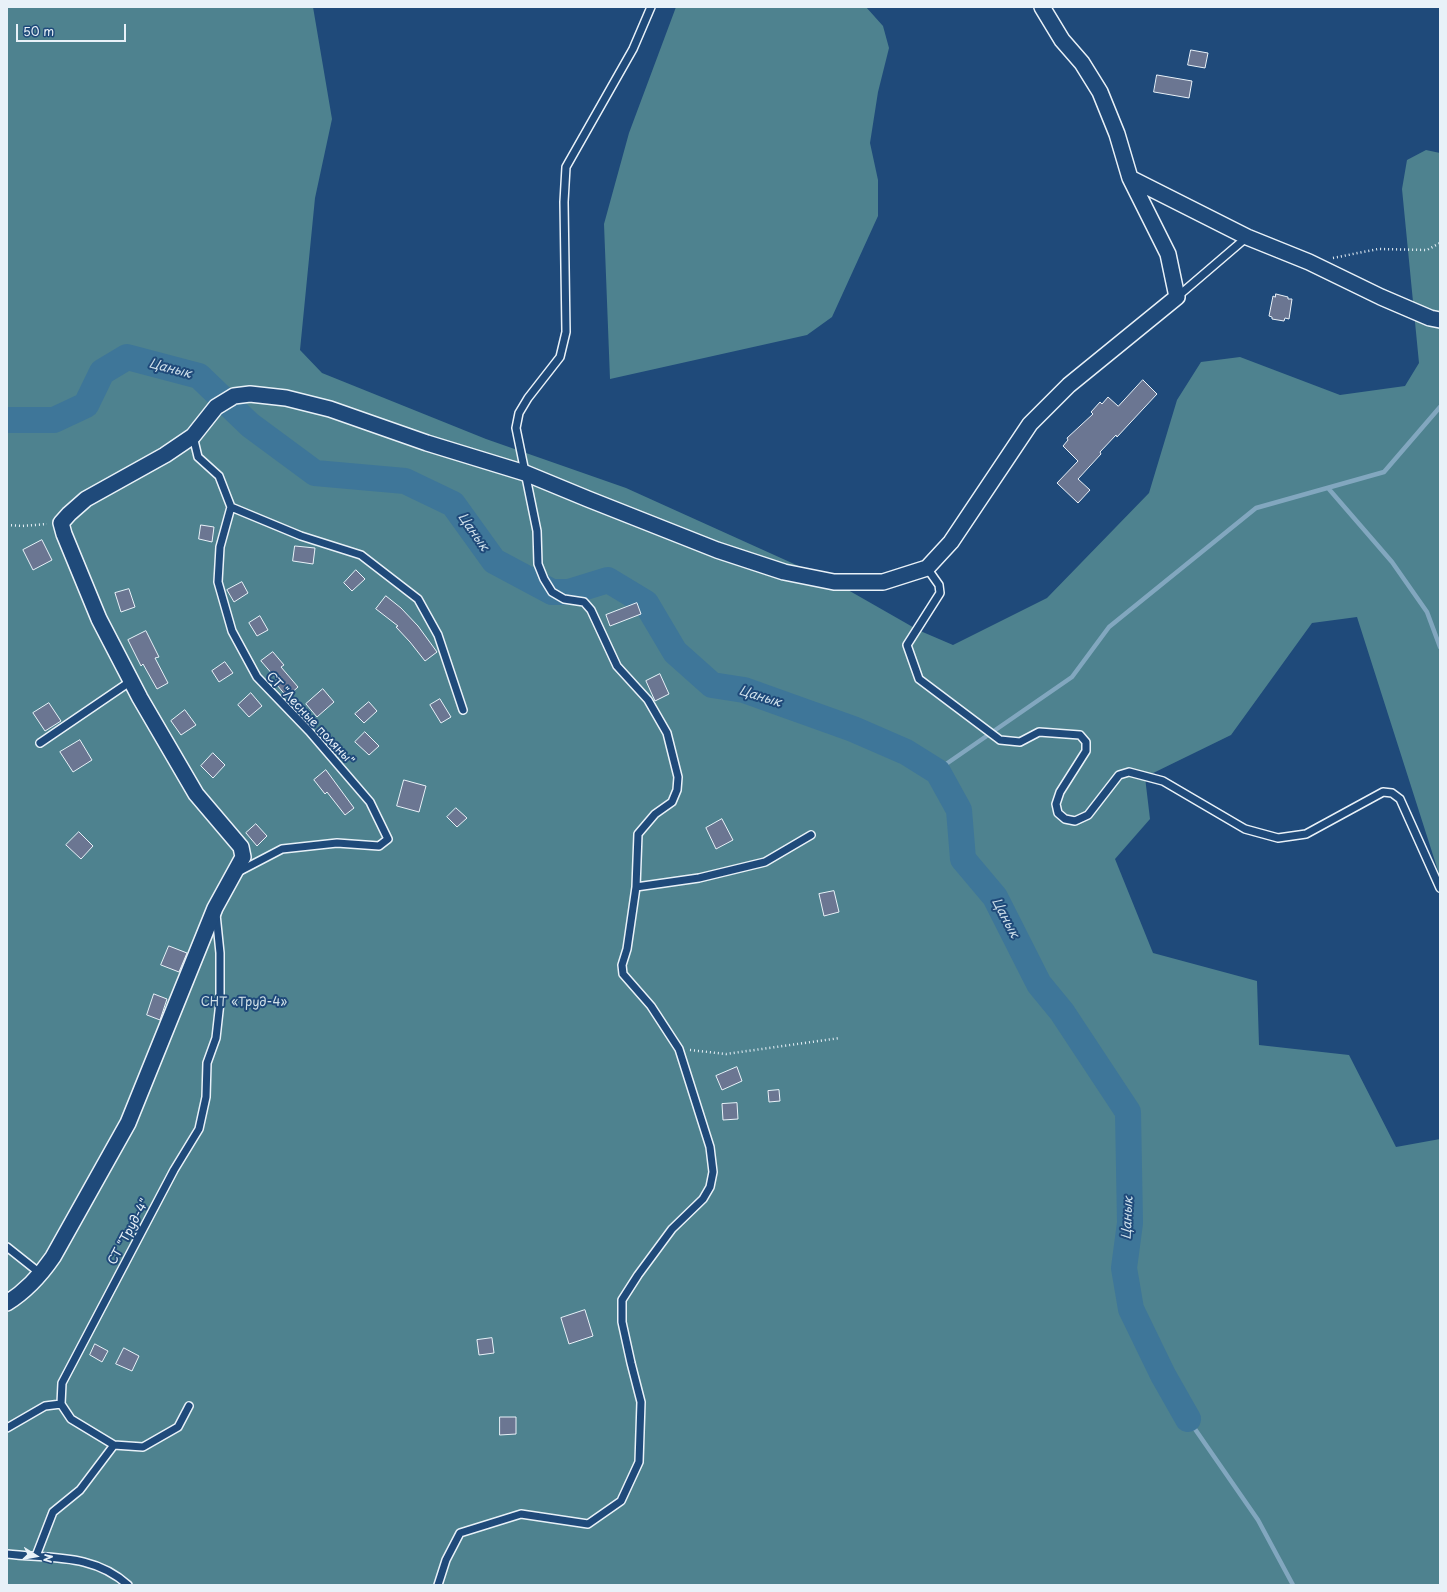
<!DOCTYPE html>
<meta charset="utf-8">
<style>
body{margin:0}
#map{position:relative;width:1447px;height:1592px;overflow:hidden;background:#1f4a7a;font-family:"Playpen Sans",sans-serif}
canvas{display:block}
.frame{position:absolute;inset:0;border:8px solid #e8f1f8;pointer-events:none}
.north{position:absolute;left:16px;top:1536px;width:40px;height:40px;-webkit-text-stroke:3px #1f4a7a;paint-order:stroke;rotate:101deg;font-size:11px;font-weight:700;line-height:16px;text-align:center;color:#e8f1f8}
.north::after{content:'';display:block;margin:auto;width:14px;height:18px;background:#e8f1f8;clip-path:polygon(50% 0,100% 100%,50% 72%,0 100%)}
.scale{position:absolute;left:16px;top:24px;width:110px;height:18px;box-sizing:border-box;border:2px solid #e8f1f8;border-top:0;padding-left:5px;font-size:12px;line-height:14px;white-space:nowrap;color:#e8f1f8;-webkit-text-stroke:3px #1f4a7a;paint-order:stroke}
</style>
<div id="map">
<canvas width="1447" height="1592"></canvas>
<div class="frame"></div>
<div class="north">N</div>
<div class="scale">50 m</div>
</div>
<script>
const g = document.querySelector('canvas').getContext('2d');
g.lineJoin = 'round';
function fill(path, color) {
  g.fillStyle = color;
  g.fill(path, 'evenodd');
}
function stroke(path, color, width, dash) {
  g.strokeStyle = color;
  g.lineWidth = width;
  g.lineCap = dash ? 'butt' : 'round';
  g.setLineDash(dash || []);
  g.stroke(path);
}
function label(font, color, halo, rows, align = 'center') {
  g.font = font + ' "Playpen Sans",sans-serif';
  g.lineWidth = 4;
  g.setLineDash([]);
  g.textBaseline = 'middle';
  g.strokeStyle = halo;
  g.fillStyle = color;
  for (const [text, x, y, turn = 0] of rows) {
    g.save();
    g.translate(x, y);
    g.rotate((+turn || 0) * Math.PI / 180);
    g.textAlign = isNaN(turn) ? turn : align;
    if (halo) g.strokeText(text, 0, 0);
    g.fillText(text, 0, 0);
    g.restore();
  }
}
fill(new Path2D(`
 M7 7H313L332 119 315 198 300 350 322 373 486 439 626 488 834 582 918 630 953 645 1047 598 1149 493 1177 400 1201 362 1240 357 1340 395 1405 386 1419 363 1402 189 1407 160 1426 150 1440 153V877L1357 617 1312 623 1231 735 1145 777 1150 819 1115 859 1153 953 1257 981 1259 1045 1349 1055 1396 1147 1440 1139V1585H7Z
 M676 7H866L883 26 889 48 878 92 870 143 878 180V216L832 317 807 335 610 379 604 224 629 133Z`), '#4e828f');
stroke(new Path2D(`
 M1328 488 1392 562 1427 612 1440 647
 M936 771 1072 677 1109 627 1256 508 1384 472 1440 407
 M1188 1419 1258 1520 1293 1585`), '#82a7bf', 4.5);
stroke(new Path2D(`
 M7 420H54L86 405 102 372 127 357 199 376 250 425 315 473 405 481 453 504 494 561 552 592H569L608 580 646 603 675 652 712 685 744 690 853 729 906 752 938 772 959 810 963 859 995 897 1039 984 1062 1012 1128 1112 1130 1223 1124 1268 1131 1309 1163 1375 1188 1419`), '#3e7699', 26);
const building = new Path2D(`
 M1191 50 1208 53 1205 68 1188 65Z
 M1157 75 1192 81 1189 98 1154 92Z
 M1276 294 1288 297V299H1292L1289 319 1285 318 1284 321 1272 319V317L1269 316 1273 296 1275 297Z
 M1143 380 1157 394 1117 437 1116 435 1100 452 1101 454 1078 479 1090 490 1078 503 1057 483 1078 461 1063 446 1068 440 1067 438 1093 414 1091 412 1100 402 1102 404 1108 397 1118 406Z
 M201 525 214 527 212 542 199 539Z
 M42 540 52 560 33 570 23 550Z
 M295 546 315 548 313 564 293 561Z
 M356 570 365 579 352 591 344 583Z
 M242 582 248 593 234 602 227 590Z
 M129 589 135 607 121 612 115 593Z
 M386 596 401 608 418 626 437 652 425 661 410 642 396 627 398 626 376 609Z
 M637 603 641 614 610 626 606 615Z
 M260 616 268 630 257 636 249 623Z
 M146 631 159 657 155 658 168 683 157 689 143 664 141 666 128 640Z
 M273 652 284 665 281 667 298 687 287 697 277 685 280 683 261 661Z
 M225 662 233 673 219 682 212 671Z
 M660 674 669 694 655 701 646 681Z
 M323 689 334 702 317 717 306 704Z
 M251 693 262 706 249 717 238 705Z
 M440 699 451 717 441 723 430 705Z
 M369 702 377 711 364 723 355 714Z
 M49 703 61 721 45 731 33 713Z
 M185 710 196 725 181 735 171 721Z
 M365 732 379 746 369 755 355 742Z
 M80 740 92 760 73 772 60 752Z
 M213 753 225 765 213 778 201 766Z
 M326 770 354 808 345 815 327 792 325 794 314 780Z
 M404 780 426 786 419 812 397 806Z
 M456 808 467 818 457 827 447 817Z
 M722 819 733 840 716 849 706 828Z
 M256 824 267 836 257 846 246 833Z
 M79 832 93 846 81 859 66 845Z
 M834 891 839 912 824 916 819 894Z
 M169 946 187 953 179 972 161 965Z
 M154 994 167 999 160 1020 147 1015Z
 M737 1067 742 1081 722 1090 716 1076Z
 M779 1090 780 1101 769 1102 768 1091Z
 M737 1103 738 1119 723 1120 722 1104Z
 M585 1310 593 1336 569 1344 561 1318Z
 M492 1338 494 1353 479 1355 477 1340Z
 M95 1344 108 1351 102 1362 90 1355Z
 M124 1348 139 1356 132 1371 116 1364Z
 M500 1417H516V1434L500 1435Z`);
fill(building, '#6b7692');
stroke(building, '#e8f1f8', 1);
const service = new Path2D(`
 M1177 297 1247 237
 M193 436 198 457 219 476 231 507 220 547 218 582 232 631 257 677 309 731 370 802 388 839 379 846 337 843 282 849 238 872
 M231 507 301 536 361 555 418 599 438 635 463 710
 M927 568 939 585 940 593 907 645 919 679 1000 740 1020 742 1039 732 1080 735 1086 742V751L1060 792 1056 804 1058 813 1065 819 1075 821 1088 815 1119 775 1129 772 1163 781 1245 829 1278 838 1306 834 1383 792 1392 793 1400 799 1440 888
 M40 743 131 681
 M636 887 699 878 765 862 811 835
 M7 1247 41 1274
 M189 1406 178 1427 143 1447 114 1445 71 1419 61 1404 62 1383 174 1170 199 1129 206 1097 207 1063 216 1038 220 1002V953L216 914
 M7 1428 45 1406 61 1404
 M7 1554C50 1559 93 1553 128 1585
 M36 1556 53 1512 80 1490 114 1445
 M438 1585 446 1560 460 1533 521 1514 588 1524 621 1501 639 1462 641 1402 631 1363 622 1322V1300L638 1275 672 1229 703 1199 710 1187 713 1172 710 1147 679 1049 651 1006 623 974 622 965 627 949 636 887 638 834 655 814 672 802 677 790 678 777 667 733 648 700 617 666 591 610 584 602 564 599 552 592 544 579 538 564 537 531 516 428 519 413 528 398 560 357 566 332 564 202 566 167 633 49 651 7`);
const minor = new Path2D(`
 M1042 7 1062 40 1082 63 1100 92 1117 134 1130 178 1247 237 1309 262 1381 297 1430 318 1440 320
 M7 1303C26 1291 40 1276 53 1257L128 1123 215 908 243 857 241 847 196 794 140 698 99 619 64 534 61 523 69 514 86 499 165 455 193 436 216 407 234 396 250 394 286 398 330 409 427 443 525 473 588 499 717 550 784 572 834 582H883L927 568 951 542 1030 424 1069 385 1177 297 1168 254 1130 178`);
stroke(service, '#e8f1f8', 10);
stroke(minor, '#e8f1f8', 18);
stroke(new Path2D(`
 M1333 258 1378 249 1427 250 1440 243
 M7 525 22 526 47 524
 M690 1050 726 1054 840 1038`), '#e8f1f8', 2.5, [1, 3]);
stroke(service, '#1f4a7a', 7);
stroke(minor, '#1f4a7a', 15);
label('12px', '#e8f1f8', '#1f4a7a', [
 ["СТ \"Лесные поляны\"",310,719,47],
 ["СТ \"Труд-4\"",129,1232,-62]
]);
label('12px', '#d1e0e8', '#1f4a7a', [
 ["СНТ «Труд-4»",244,1003]
]);
label('italic 13px', '#cedfea', '#1f4a7a', [
 ["Цанык",170,369,15],
 ["Цанык",473,532,55],
 ["Цанык",760,697,17],
 ["Цанык",1005,918,62],
 ["Цанык",1128,1218,-87]
]);
</script>
